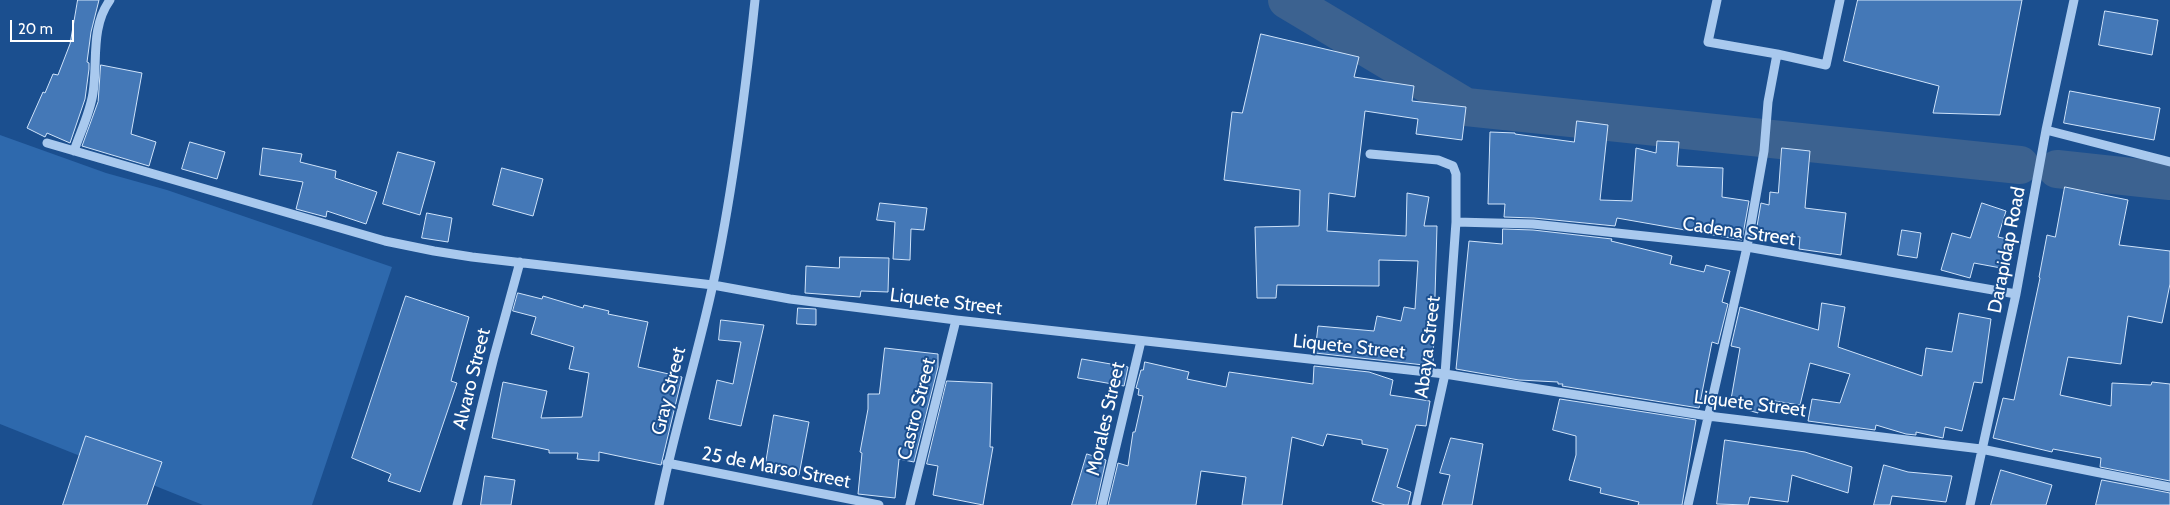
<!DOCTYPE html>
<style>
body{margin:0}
#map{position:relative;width:2170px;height:505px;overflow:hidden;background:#1b4f8f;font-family:Cabin,sans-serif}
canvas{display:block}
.scale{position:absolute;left:10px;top:20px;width:64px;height:22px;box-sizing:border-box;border:2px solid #fff;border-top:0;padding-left:6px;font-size:15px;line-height:18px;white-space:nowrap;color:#fff;-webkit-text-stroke:4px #1b4f8f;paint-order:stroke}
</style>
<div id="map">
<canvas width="2170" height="505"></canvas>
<div class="scale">20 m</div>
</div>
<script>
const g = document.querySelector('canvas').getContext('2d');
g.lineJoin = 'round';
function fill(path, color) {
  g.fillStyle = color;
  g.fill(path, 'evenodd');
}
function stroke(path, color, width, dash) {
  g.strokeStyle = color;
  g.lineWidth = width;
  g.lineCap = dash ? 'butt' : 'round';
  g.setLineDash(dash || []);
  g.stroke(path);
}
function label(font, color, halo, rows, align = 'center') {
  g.font = font + ' Cabin,sans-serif';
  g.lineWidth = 4;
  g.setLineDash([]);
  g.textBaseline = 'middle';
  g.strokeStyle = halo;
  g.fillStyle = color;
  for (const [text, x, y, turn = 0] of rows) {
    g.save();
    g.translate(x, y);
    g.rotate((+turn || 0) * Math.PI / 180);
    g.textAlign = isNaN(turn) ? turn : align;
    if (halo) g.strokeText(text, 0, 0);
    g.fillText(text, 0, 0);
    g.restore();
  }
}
fill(new Path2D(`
 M0 135 106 173 167 190 392 267 312 505H203L0 424Z`), '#2e69ad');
stroke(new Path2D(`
 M1287 0 1466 107 2020 165
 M2057 169 2170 181`), '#3c6290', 38);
const building = new Path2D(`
 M78 0H99L91 32 87 62 89 63V69L85 99 70 143 47 133 45 137 27 128 43 92 45 93 53 74 58 75 70 44Z
 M1858 0H2022L2000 115 1933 113 1939 86 1844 61Z
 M2105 11 2158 20 2152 55 2099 45Z
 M1261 34 1359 57 1354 77 1414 86 1412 101 1466 107 1462 140 1416 134 1418 119 1365 111 1355 197 1329 193 1327 231 1406 236 1407 193 1429 197 1424 226H1437L1433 366 1315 353 1318 326 1374 331 1377 316 1401 321 1404 307 1415 309 1418 261 1379 260V286L1277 285 1276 298H1257L1255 227 1299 226 1300 190 1224 180 1232 112 1242 113Z
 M101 65 142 73 131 134 156 142 149 166 82 146 98 102Z
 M2070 91 2160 108 2154 140 2064 123Z
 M1577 121 1608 125 1600 200 1632 201 1636 148 1656 153 1657 141 1679 142 1677 166 1723 168 1722 197 1749 201 1742 240 1617 218 1615 226 1534 218 1504 217 1505 204H1488L1490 132 1515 133V134L1574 142Z
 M190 142 225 152 217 179 182 169Z
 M263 148 302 154 300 162 336 171 335 178 377 192 366 224 327 211 326 217 296 209 303 182 260 175Z
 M1782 148 1810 151 1805 208 1846 213 1841 255 1799 249 1800 237 1756 232 1761 203 1769 205 1770 192 1778 193Z
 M398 152 435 162 420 215 383 204Z
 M502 168 543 179 533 216 493 205Z
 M2065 187 2128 200 2119 245 2170 251V284L2162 323 2128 316 2121 364 2068 357 2060 395 2111 406 2112 383 2151 385 2152 382 2170 384V481L2100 467 2101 458 2053 449 2052 452 1993 438 2003 398 2014 400 2040 278 2039 277 2047 235 2055 237Z
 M880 203 927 208 924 230 911 229 910 260 893 259 895 222 877 220Z
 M1982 203 2006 211 1998 237 2007 239 2001 268 1974 263 1970 278 1941 270 1952 233 1970 238Z
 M427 213 452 218 448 242 422 238Z
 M1503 229 1533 230 1612 239 1611 241 1672 256 1670 264 1704 272 1706 265 1730 271 1722 302 1728 304 1718 344 1712 342 1699 408 1562 386 1563 384H1558V382L1519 380 1456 369 1469 241 1502 244Z
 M1902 230 1921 233 1917 258 1898 255Z
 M840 257 889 258 888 292 861 291 860 297 805 293 806 266 839 268Z
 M518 293 542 299 543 296 583 308 584 305 609 311 608 314 648 322 638 367 682 377 661 465 599 452V461L577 459 578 453H549V450L492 438 503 382 547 391 541 418 582 417 589 373 569 369 574 347 531 334 536 317 513 311Z
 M406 296 469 317 451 381 457 383 420 492 388 481 391 474 352 458Z
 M1822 303 1845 307 1838 347 1922 376 1926 348 1952 352 1959 313 1991 319 1982 383 1974 382 1962 431 1945 427 1943 438 1916 432V435L1906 434 1876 425 1875 430 1808 421 1812 399 1840 403 1850 374 1810 363 1800 405 1762 399 1758 413 1730 405 1740 348 1731 346 1740 307 1818 330Z
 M798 308 816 309V325L797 324Z
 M721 320 764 325 741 426 709 419 717 380 733 384 741 342 719 340Z
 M885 348 938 354V367L914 462 899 459 895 498 858 494 862 453 860 452 868 409V394H879Z
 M1082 359 1128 367 1124 386 1078 378Z
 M1145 362 1189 372 1187 379 1226 387 1229 372 1313 384 1314 366 1369 372 1393 380 1390 395 1430 401 1426 426 1416 425 1397 487 1411 492 1408 505H1385L1372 501 1388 449 1362 444V440L1327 434 1323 446 1292 437 1282 505H1242L1246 477 1201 471 1196 505H1108L1118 463 1128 466 1133 432H1135L1143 396 1138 395 1139 389 1136 388 1141 370H1143Z
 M947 381 992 383 990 447H993L983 505 933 495 938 466 927 464Z
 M1560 399 1696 420 1682 505H1638L1639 502 1600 493 1601 488 1569 480 1576 455V436L1553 430Z
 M774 415 809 422 799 475 765 469Z
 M86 436 162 462 147 505H63Z
 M1451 438 1483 444 1472 505H1442L1450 475 1440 473Z
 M1725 440 1805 452 1852 467 1848 493 1792 475 1788 502 1750 497 1748 505 1717 504Z
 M1087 454 1106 460 1096 505H1072Z
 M1884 465 1908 472 1952 476 1946 502 1892 496 1890 505H1874Z
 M2001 470 2052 485 2046 505H1991Z
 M485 476 515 480 511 505H481Z
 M2102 480 2170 493V505H2096Z`);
fill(building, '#4478b7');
stroke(building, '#cfe3fa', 1);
stroke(new Path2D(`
 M1717 0 1708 42 1777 54
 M2046 130 2170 162
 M47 143 385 241 434 251 472 257 713 285 790 299 956 320 1445 374 1708 416 1981 449 2170 487
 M74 151C80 133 90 113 93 93 98 62 90 28 110 0
 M1370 154 1438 160 1453 166 1456 174V222L1445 374 1416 505
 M1456 222 1533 224 1747 247 2016 294
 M667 463 879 505
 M457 505 494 357 520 262
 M659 505C674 431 697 358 713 284 733 191 745 95 755 0
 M910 505 956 320
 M1102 505 1141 341
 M1688 505 1747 247 1764 151 1768 102 1777 54 1826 65 1840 0
 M1970 505 2016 294 2046 130 2074 0`), '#a9c9ee', 9);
label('19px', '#fff', '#1b4f8f', [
 ["Cadena Street",1739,232,8],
 ["Darapidap Road",2007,250,-79],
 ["Liquete Street",946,302,7],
 ["Liquete Street",1349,347,6],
 ["Abaya Street",1428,347,-83],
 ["Alvaro Street",472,379,-76],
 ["Gray Street",669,391,-76],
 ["Liquete Street",1750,404,7],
 ["Castro Street",917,409,-76],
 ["Morales Street",1106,419,-77],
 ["25 de Marso Street",776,468,11]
]);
</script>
